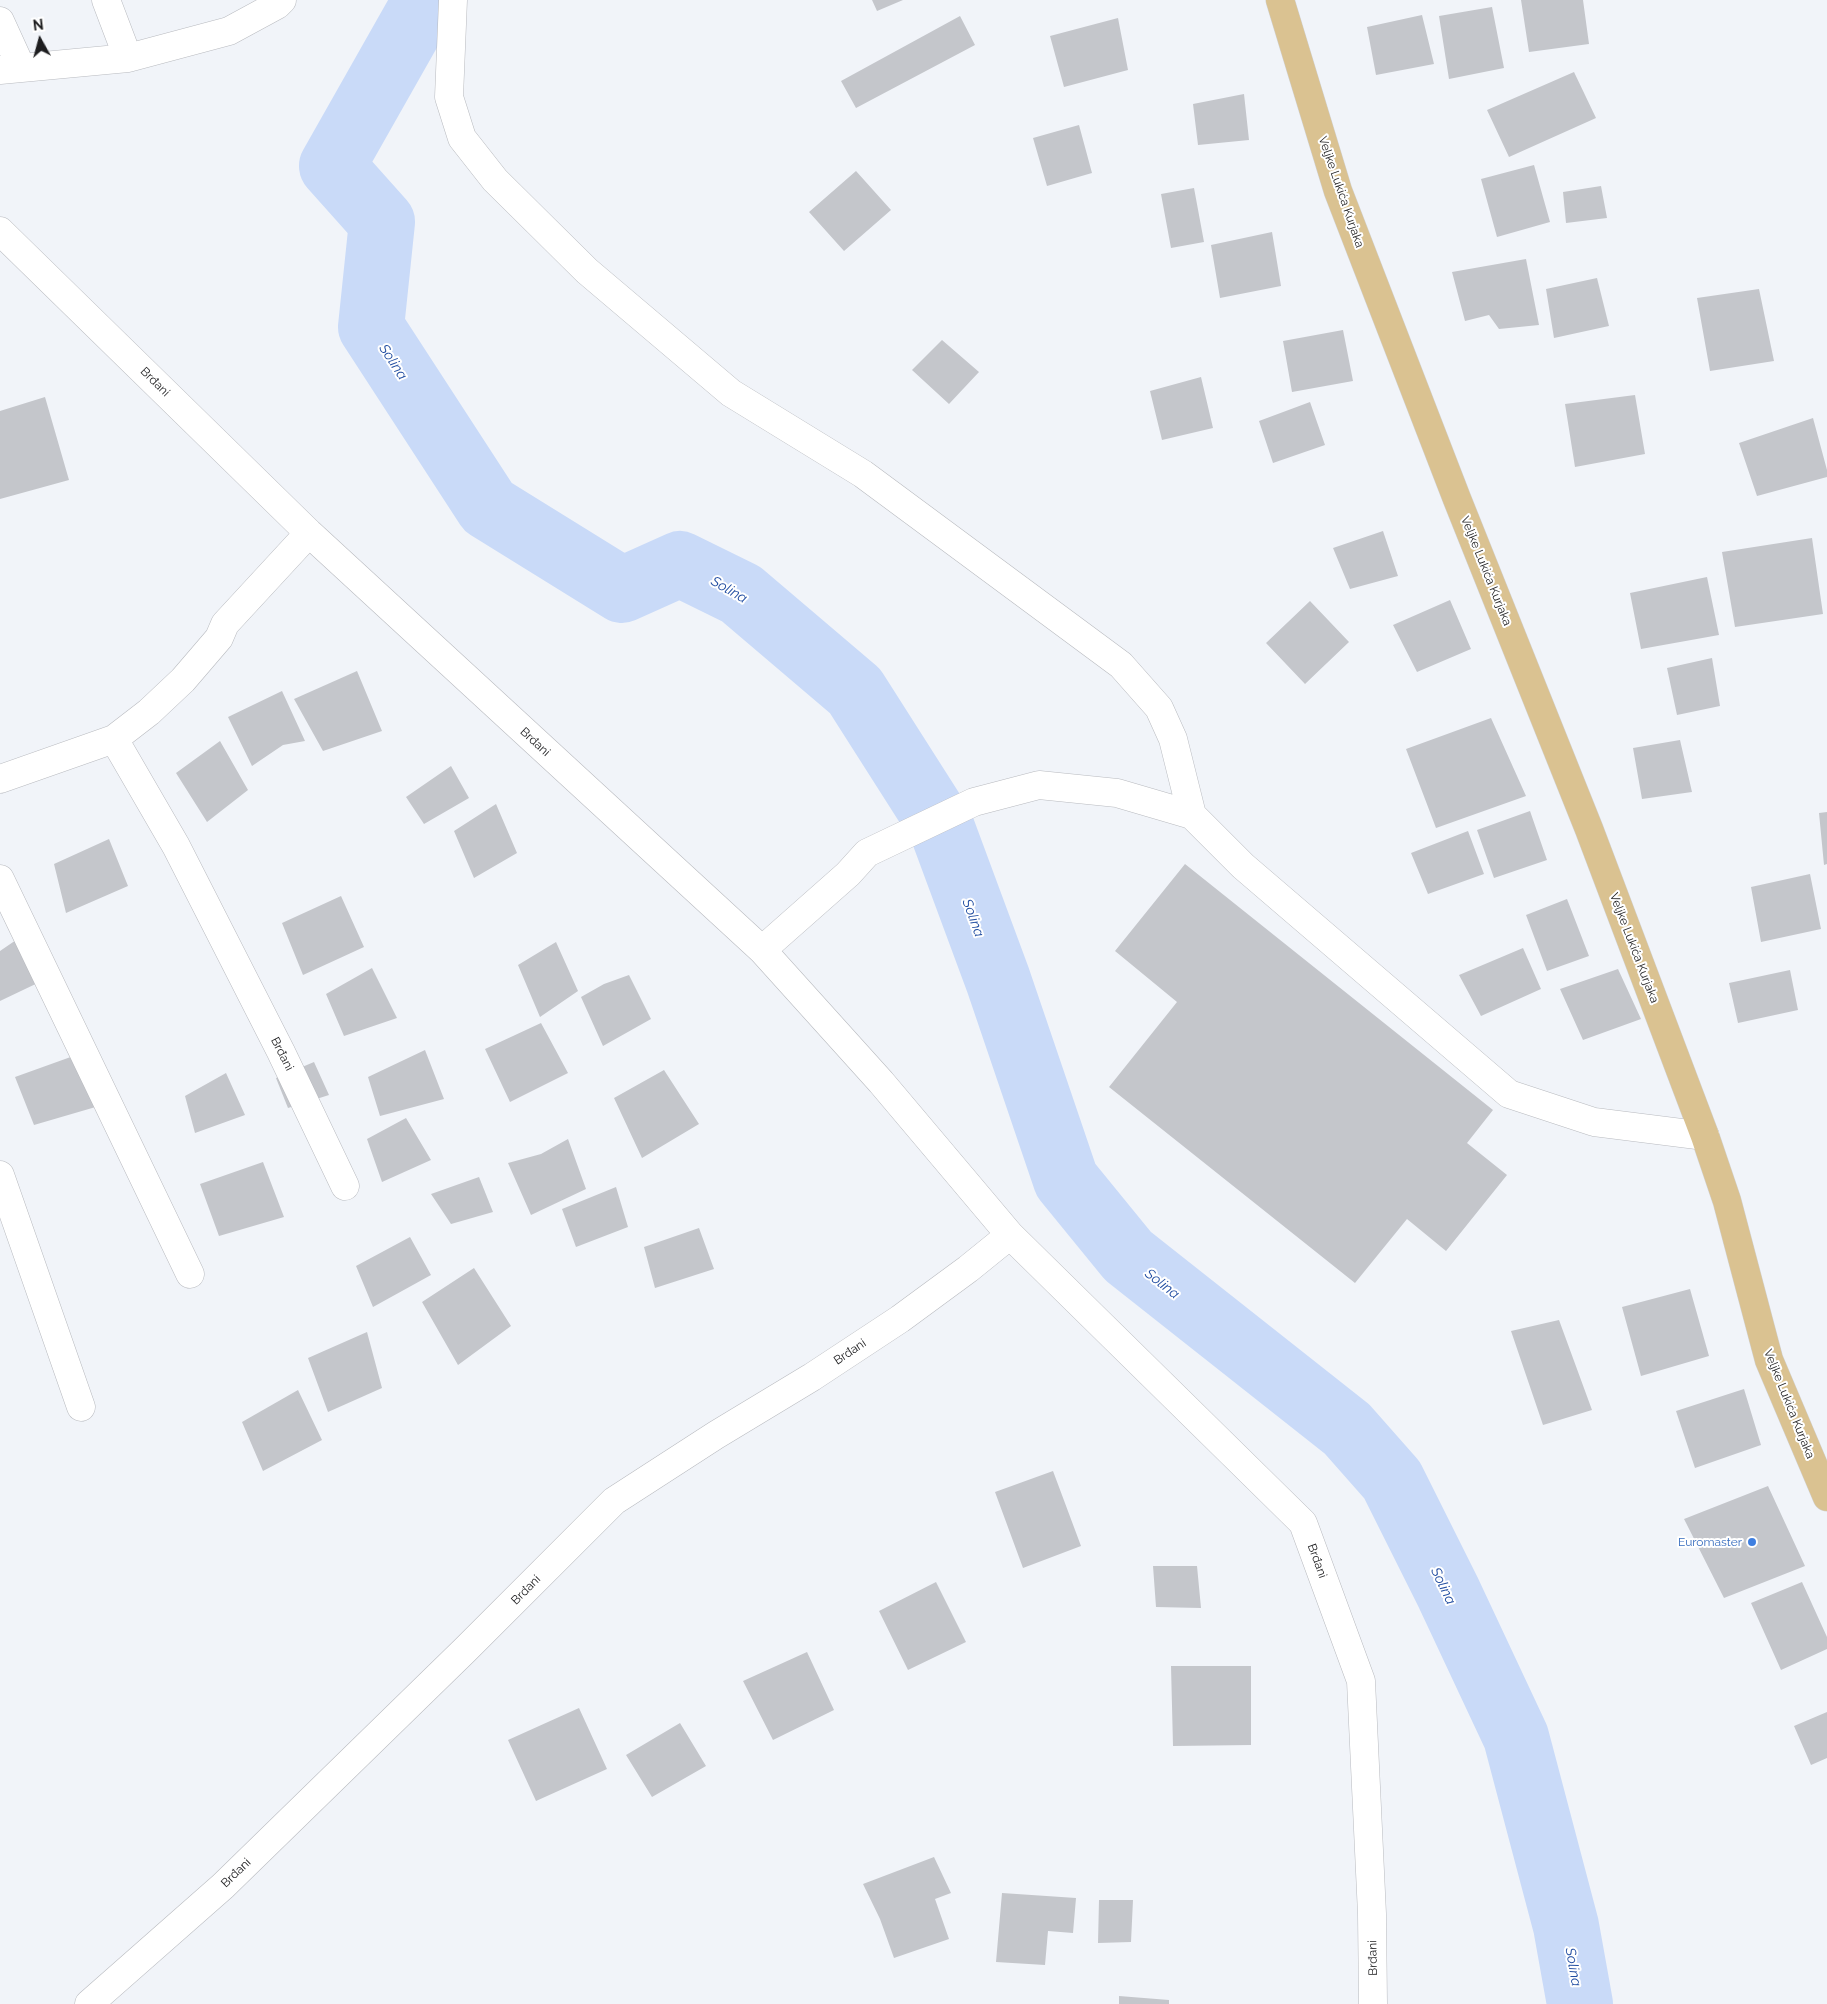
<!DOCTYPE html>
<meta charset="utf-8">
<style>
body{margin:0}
#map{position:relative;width:1827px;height:2004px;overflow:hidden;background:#f1f4f9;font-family:Raleway,sans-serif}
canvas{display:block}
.north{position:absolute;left:15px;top:15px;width:50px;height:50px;-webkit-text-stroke:4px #fff;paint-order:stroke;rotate:353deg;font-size:14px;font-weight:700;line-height:20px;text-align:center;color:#1d1d1f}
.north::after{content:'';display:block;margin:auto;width:18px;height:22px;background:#1d1d1f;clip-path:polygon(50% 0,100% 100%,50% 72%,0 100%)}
</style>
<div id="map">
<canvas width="1827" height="2004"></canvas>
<div class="north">N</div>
</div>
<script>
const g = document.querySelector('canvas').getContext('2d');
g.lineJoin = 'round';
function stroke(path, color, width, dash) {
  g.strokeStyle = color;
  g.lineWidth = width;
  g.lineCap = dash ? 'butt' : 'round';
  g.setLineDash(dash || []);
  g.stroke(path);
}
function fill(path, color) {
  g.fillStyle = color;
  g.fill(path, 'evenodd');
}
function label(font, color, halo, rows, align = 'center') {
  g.font = font + ' Raleway,sans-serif';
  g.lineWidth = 4;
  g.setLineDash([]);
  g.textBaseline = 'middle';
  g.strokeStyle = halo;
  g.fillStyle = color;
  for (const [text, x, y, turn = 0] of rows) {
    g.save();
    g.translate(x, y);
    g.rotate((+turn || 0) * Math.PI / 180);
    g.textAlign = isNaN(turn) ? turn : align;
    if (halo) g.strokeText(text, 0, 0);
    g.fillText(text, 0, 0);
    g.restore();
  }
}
stroke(new Path2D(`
 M426 0 332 166 382 222 371 327 488 507 622 590 680 564 741 594 855 691 941 826 998 980 1066 1180 1128 1256 1347 1429 1392 1480 1448 1592 1516 1737 1566 1926 1580 2004`), '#c9daf8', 66);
fill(new Path2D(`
 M872 0H903L877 11Z
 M1521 0H1583L1589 44 1529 52Z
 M1492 7 1504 68 1449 79 1439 16Z
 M1422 15 1434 64 1376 75 1367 27Z
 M960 16 975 45 856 108 841 81Z
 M1118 18 1128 70 1064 87 1050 36Z
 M1574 72 1596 118 1509 157 1487 110Z
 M1244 94 1249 140 1198 145 1193 104Z
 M1079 125 1092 173 1047 186 1033 138Z
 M1534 165 1550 222 1497 237 1481 179Z
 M856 171 891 210 844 251 809 212Z
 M1601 186 1607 218 1566 223 1563 192Z
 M1194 188 1204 242 1171 248 1161 194Z
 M1272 232 1281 286 1220 298 1211 245Z
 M1526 259 1539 325 1499 329 1489 315 1465 321 1452 272Z
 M1597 278 1609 326 1554 338 1546 289Z
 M1759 289 1774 361 1710 371 1697 298Z
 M1343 330 1353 381 1292 392 1283 341Z
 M942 340 979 372 949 404 912 370Z
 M1201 377 1213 428 1162 440 1150 391Z
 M1635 395 1645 454 1575 467 1565 404Z
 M45 397 69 480 0 499V411Z
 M1310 402 1325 445 1273 463 1259 421Z
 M1813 418 1827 470V477L1757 496 1739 443Z
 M1383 531 1398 576 1350 589 1333 548Z
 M1812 538 1823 614 1735 627 1722 552Z
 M1707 577 1719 635 1641 649 1630 593Z
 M1450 600 1471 649 1417 672 1393 625Z
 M1310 601 1349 642 1305 684 1266 643Z
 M1712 658 1720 706 1677 715 1667 668Z
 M357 671 382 731 323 751 294 699Z
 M282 691 305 741 283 745 252 766 228 717Z
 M1491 718 1526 796 1436 828 1406 749Z
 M1680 740 1692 792 1642 799 1633 748Z
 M220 741 248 790 207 822 176 773Z
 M451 766 469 798 424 824 406 797Z
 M496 804 517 853 474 878 454 831Z
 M1530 811 1547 860 1494 878 1477 830Z
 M1827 812V864L1824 865 1819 813Z
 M1468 831 1484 874 1428 894 1411 853Z
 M109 839 128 886 66 913 54 864Z
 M1185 864 1493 1110 1467 1143 1507 1175 1446 1251 1407 1219 1355 1283 1109 1087 1177 1002 1115 951Z
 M1810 874 1821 929 1761 942 1751 887Z
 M341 896 364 947 303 975 282 923Z
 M1567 899 1589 956 1547 971 1526 915Z
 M19 938 44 980 0 1001V951Z
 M556 942 578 991 540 1017 518 965Z
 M1523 948 1541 989 1481 1016 1459 975Z
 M372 968 397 1018 344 1036 326 994Z
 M1618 969 1641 1019 1583 1040 1560 989Z
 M1790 970 1798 1010 1738 1023 1729 983Z
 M629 975 651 1019 603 1046 581 997 604 984Z
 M541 1023 568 1073 510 1102 485 1049Z
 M425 1050 444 1099 380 1116 368 1077Z
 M79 1054 99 1106 34 1125 15 1077Z
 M314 1062 329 1095 288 1108 276 1078Z
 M664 1070 699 1124 642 1158 614 1098Z
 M226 1073 245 1115 195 1133 185 1096Z
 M406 1118 431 1160 382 1182 367 1139Z
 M568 1139 586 1189 531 1215 508 1163 541 1154Z
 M263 1162 284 1217 219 1236 200 1184Z
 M479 1177 493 1212 451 1224 431 1194Z
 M616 1187 628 1227 576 1247 562 1209Z
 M699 1228 714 1269 655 1288 644 1247Z
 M410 1237 431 1275 373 1307 356 1266Z
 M474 1268 511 1326 458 1365 422 1302Z
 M1690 1289 1709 1356 1641 1376 1622 1307Z
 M1559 1320 1592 1410 1543 1425 1511 1331Z
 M367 1332 382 1388 328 1412 308 1358Z
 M1744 1389 1761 1445 1695 1468 1676 1411Z
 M298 1390 322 1440 263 1471 242 1422Z
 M1053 1471 1081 1546 1023 1568 995 1492Z
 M1768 1486 1805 1566 1724 1598 1684 1519Z
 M1153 1566H1197L1201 1608 1156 1607Z
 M936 1582 966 1642 908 1670 879 1611Z
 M1802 1582 1827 1637V1649L1781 1670 1751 1603Z
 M807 1652 834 1710 773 1740 743 1681Z
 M1171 1666H1251V1745L1173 1746Z
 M579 1708 607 1769 536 1801 508 1740Z
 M1827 1712V1758L1811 1765 1794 1726Z
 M680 1723 706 1766 652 1797 626 1755Z
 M934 1857 951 1893 935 1899 949 1939 894 1958 880 1919 863 1884Z
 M1002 1893 1076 1898 1073 1933 1048 1931 1045 1965 996 1962Z
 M1099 1900H1133L1131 1942 1098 1943Z
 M1119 1996 1169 2000V2004H1119Z`), '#c4c6cb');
const minor = new Path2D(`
 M106 0 128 58
 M453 0 449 97 462 138 495 180 587 271 731 393 863 474 1121 665 1159 708 1173 739 1192 815
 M0 21 21 67
 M0 70 128 58 229 31 277 5 282 0
 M0 231 309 533 762 950 881 1082 1010 1235 1303 1523 1361 1681 1372 1914 1373 2004
 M114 739 176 846 281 1052 345 1186
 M0 779 114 739 149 712 183 680 219 638 225 624 309 533
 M0 879 190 1274
 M762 950 848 874 867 853 974 802 1039 785 1117 793 1192 815 1243 866 1509 1094 1594 1122 1705 1136
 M0 1175 81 1407
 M89 2004 223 1886 465 1650 614 1501 716 1435 812 1377 900 1319 968 1269 1010 1235`);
const major = new Path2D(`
 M1280 0 1338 191 1457 499 1589 829 1705 1136 1727 1201 1769 1360 1827 1497`);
stroke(minor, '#b8babf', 29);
stroke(major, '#d2d2d2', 29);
stroke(minor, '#fff', 28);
stroke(major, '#dac291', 28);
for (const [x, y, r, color] of [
 [1752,1542,5,"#3f7fe0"]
]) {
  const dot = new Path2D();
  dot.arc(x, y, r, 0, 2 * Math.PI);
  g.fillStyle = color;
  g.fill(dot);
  stroke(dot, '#fff', 2);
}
label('12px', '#1d1d1f', '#fff', [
 ["Veljke Lukića Kurjaka",1341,192,71],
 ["Brđani",155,382,45],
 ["Veljke Lukića Kurjaka",1486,571,68],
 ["Brđani",535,742,43],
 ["Veljke Lukića Kurjaka",1634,948,69],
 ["Brđani",282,1054,63],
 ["Brđani",850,1352,-34],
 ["Veljke Lukića Kurjaka",1789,1404,68],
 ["Brđani",1317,1561,70],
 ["Brđani",526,1590,-45],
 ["Brđani",236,1873,-44],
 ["Brđani",1373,1958,-91]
]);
label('12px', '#366cbe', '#fff', [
 ["Euromaster",1742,1542]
], 'right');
label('italic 14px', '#214da1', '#fff', [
 ["Solina",393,362,57],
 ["Solina",729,590,30],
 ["Solina",973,918,70],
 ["Solina",1162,1284,38],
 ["Solina",1443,1586,64],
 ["Solina",1573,1967,80]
]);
</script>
